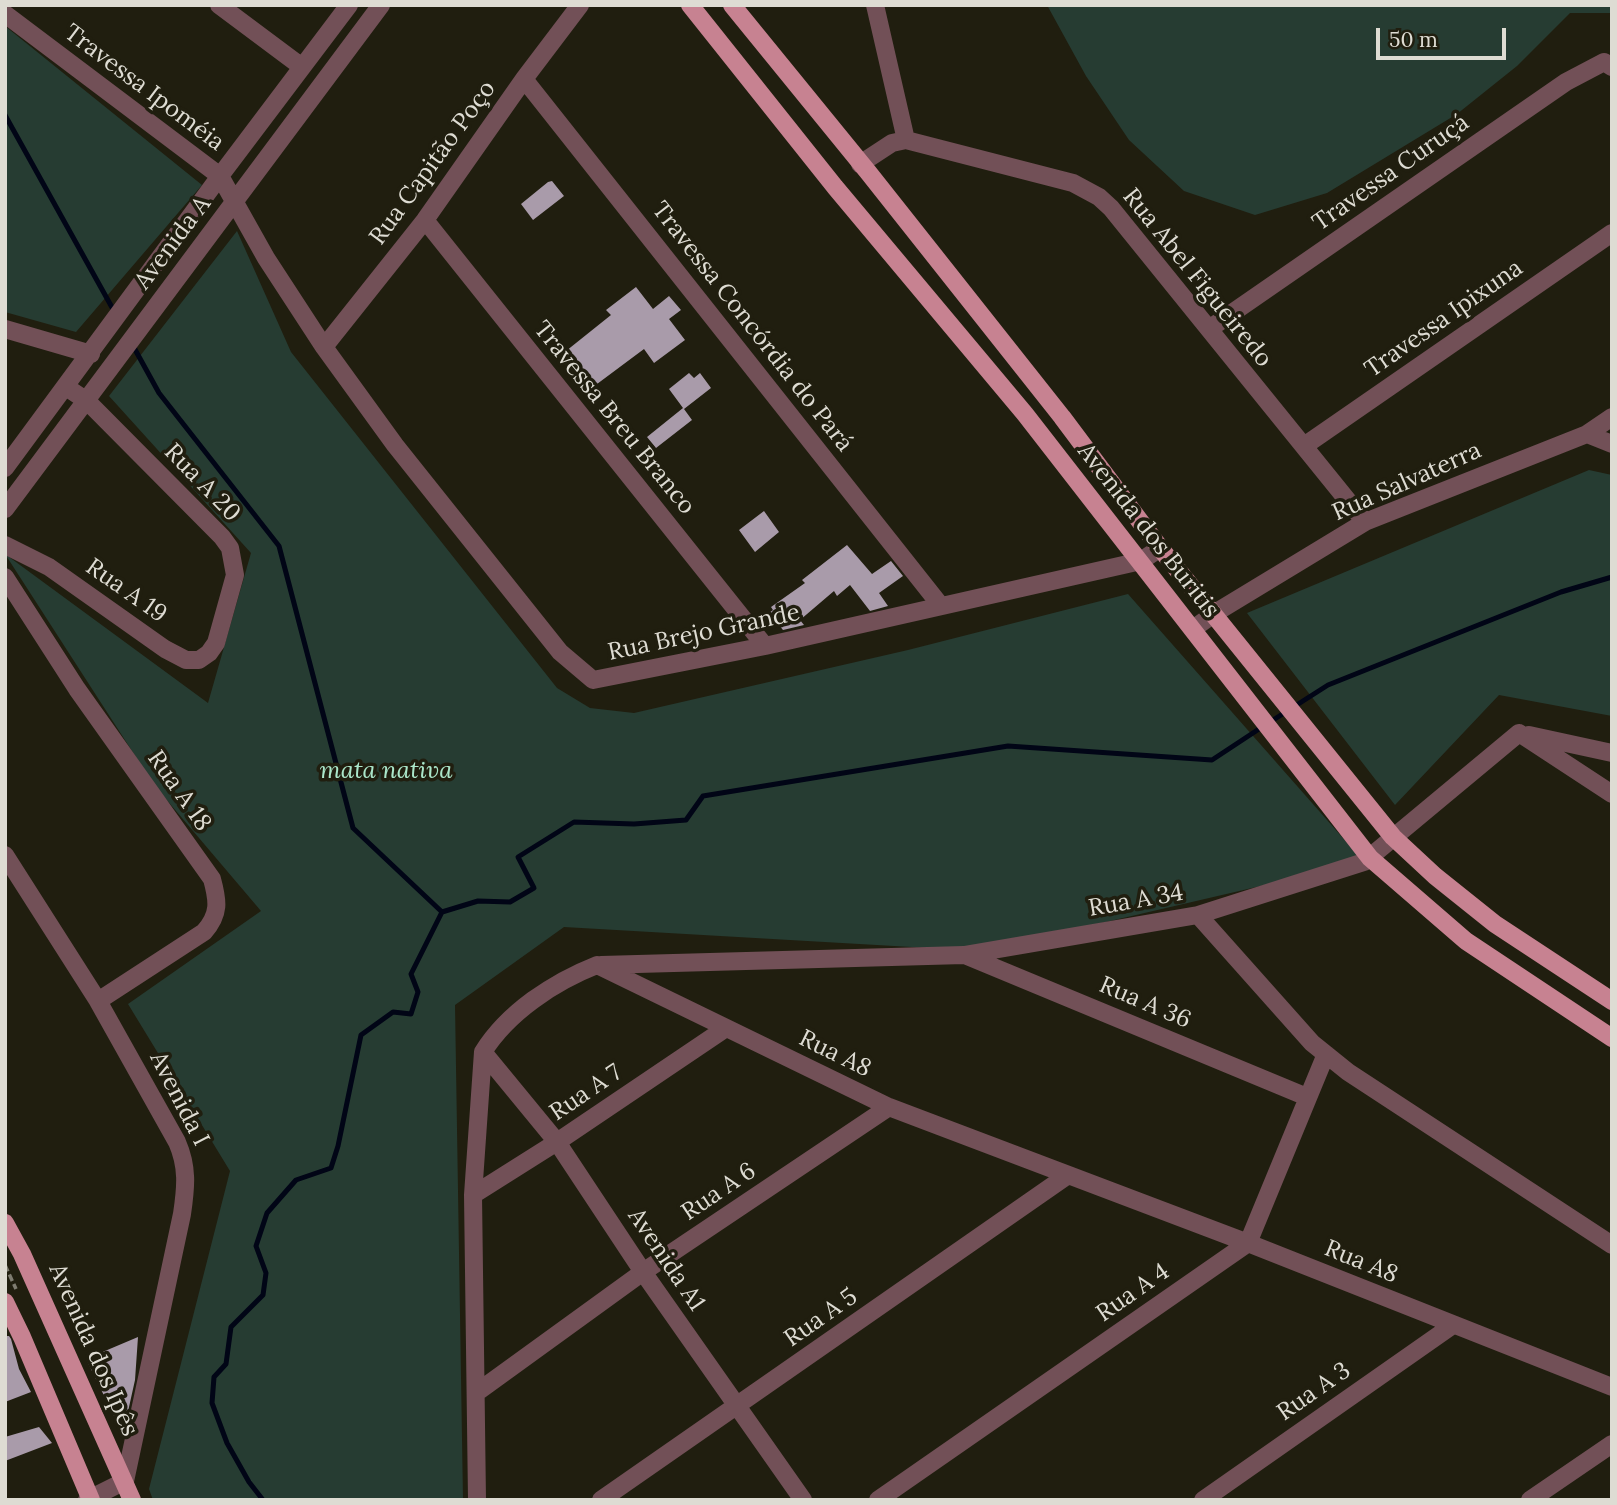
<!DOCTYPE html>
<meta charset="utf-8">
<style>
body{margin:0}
#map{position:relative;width:1617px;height:1505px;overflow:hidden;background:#201e0f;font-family:Lora,serif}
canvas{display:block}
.frame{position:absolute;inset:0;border:7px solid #dedcd3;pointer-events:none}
.scale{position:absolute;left:1376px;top:28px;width:130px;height:32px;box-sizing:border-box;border:4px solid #dedcd3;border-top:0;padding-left:9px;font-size:21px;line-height:24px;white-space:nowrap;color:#dedcd3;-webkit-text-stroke:5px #201e0f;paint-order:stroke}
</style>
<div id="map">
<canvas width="1617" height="1505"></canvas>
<div class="frame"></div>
<div class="scale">50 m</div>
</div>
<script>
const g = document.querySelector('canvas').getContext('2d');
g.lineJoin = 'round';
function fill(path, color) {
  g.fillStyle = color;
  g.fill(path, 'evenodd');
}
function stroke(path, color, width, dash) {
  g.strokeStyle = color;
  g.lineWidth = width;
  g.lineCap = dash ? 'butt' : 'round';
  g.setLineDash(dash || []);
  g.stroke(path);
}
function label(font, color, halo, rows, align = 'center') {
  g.font = font + ' Lora,serif';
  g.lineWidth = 7;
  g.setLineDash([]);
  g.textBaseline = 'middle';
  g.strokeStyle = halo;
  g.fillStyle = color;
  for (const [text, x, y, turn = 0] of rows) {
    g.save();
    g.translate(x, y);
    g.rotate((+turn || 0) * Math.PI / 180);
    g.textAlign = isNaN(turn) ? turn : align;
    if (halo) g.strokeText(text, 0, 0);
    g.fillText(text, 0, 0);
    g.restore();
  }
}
fill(new Path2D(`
 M1047 5H1612V13H1570L1517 66 1457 114 1327 193 1255 215 1184 191 1129 140 1086 76Z
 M5 26 202 185 76 332 5 312Z
 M237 231 291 352 557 688 590 708 634 713 908 650 1128 594 1364 862 981 951 564 927 455 1005 463 1500H153L149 1489 230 1171 128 1004 261 911 154 785 5 554 208 703 251 553 109 396Z
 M1589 470 1612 475V716L1499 695 1395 805 1247 613Z`), '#263c32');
stroke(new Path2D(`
 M5 115 114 311
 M132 344 159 393 279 546 353 828 442 912
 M1270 722 1328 685 1561 592 1612 577
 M263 1500 249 1482 227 1443 212 1403 214 1377 226 1364 231 1327 263 1295 266 1273 256 1246 267 1213 296 1180 331 1168 338 1146 361 1035 393 1012 411 1014 418 992 411 974 442 912 478 901 510 902 534 888 518 857 574 822 634 824 686 820 703 796 1008 746 1212 760 1262 727`), '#010516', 5);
fill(new Path2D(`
 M552 181 564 196 533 220 521 204 548 182Z
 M636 287 653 309 669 296 681 310 669 319 685 340 654 363 644 349 593 387 566 351 611 315 606 310Z
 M689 373 694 378 700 373 711 388 684 409 692 420 656 448 647 437 683 408 669 389Z
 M764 511 779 532 755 552 739 530Z
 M847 545 872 574 891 561 903 576 879 593 888 606 870 611 850 585 837 596 834 591 800 620 804 625 783 630 769 613 773 610 771 607 805 583 802 580Z
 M5 1336H9L11 1339 19 1369 31 1392 5 1402Z
 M138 1337 135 1380 127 1416 116 1420 86 1359Z
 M39 1427 52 1443 5 1461V1437Z`), '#a99baa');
stroke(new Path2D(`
 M5 1265 16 1289`), '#7e7c70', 3.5, [7, 3.5]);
stroke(new Path2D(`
 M219 5 302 67
 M875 5 906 140
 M5 14 220 176 266 258 324 347 395 445 560 652 593 680 765 646 1141 561 1160 548
 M524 79 941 606
 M860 164 892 143 906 140 1073 183 1099 197 1111 208 1365 522
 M425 220 765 646
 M5 329 91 354
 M1209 329 1566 82 1604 62 1612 67
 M324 347 425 220 524 79 580 5
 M1587 434 1612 444
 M1304 446 1612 233
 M5 468 220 176 349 5
 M5 509 381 5
 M5 545 49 567 165 649 186 660H199L209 653 216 643 235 575 230 548 222 537 87 401 66 387
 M5 577 77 689 212 879C218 901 220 914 204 932L98 1001
 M1193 629 1215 613 1365 522 1587 434 1612 417
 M1519 733 1612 794
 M1529 735 1612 753
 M5 855 98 1001 177 1142C188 1167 186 1187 182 1214L125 1481 87 1500
 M1198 915 1312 1043 1348 1072 1612 1245
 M967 956 1307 1097
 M601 965 964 955 1198 915 1364 862 1519 733
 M483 1052 557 1142 643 1272 803 1500
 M473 1195 557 1142 726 1028
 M476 1393 643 1272 889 1107
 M477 1500 473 1195 483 1052C508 1012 554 982 597 965L889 1107 1248 1243 1612 1387
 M601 1500 1068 1175
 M878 1500 1248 1243 1326 1054
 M1203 1500 1453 1325
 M1530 1500 1612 1444`), '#725057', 18);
stroke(new Path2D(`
 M690 5 835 187 1025 414 1370 858 1466 941 1612 1038
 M732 5 868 172 1062 417 1160 548 1393 837 1435 876 1495 924 1612 1001
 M5 1223 22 1254 132 1500
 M5 1302 22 1337 91 1500`), '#c78291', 18);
label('24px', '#dedcd3', '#201e0f', [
 ["Travessa Ipoméia",144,88,37],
 ["Rua Capitão Poço",433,163,-54],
 ["Travessa Curuçá",1391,173,-35],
 ["Avenida A",173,243,-53],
 ["Rua Abel Figueiredo",1197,278,51],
 ["Travessa Ipixuna",1444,319,-35],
 ["Travessa Concórdia do Pará",752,327,52],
 ["Travessa Breu Branco",614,418,51],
 ["Rua Salvaterra",1407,482,-24],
 ["Rua A 20",202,483,46],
 ["Avenida dos Buritis",1148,531,52],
 ["Rua A 19",126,591,35],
 ["Rua Brejo Grande",704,633,-12],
 ["Rua A 18",179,791,55],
 ["Rua A 34",1136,901,-10],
 ["Rua A 36",1145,1003,23],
 ["Rua A8",835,1054,26],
 ["Rua A 7",586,1093,-34],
 ["Avenida I",179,1099,63],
 ["Rua A 6",719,1192,-34],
 ["Avenida A1",666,1260,56],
 ["Rua A8",1361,1262,22],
 ["Rua A 4",1133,1293,-35],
 ["Rua A 5",821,1318,-35],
 ["Avenida dos Ipês",93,1350,66],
 ["Rua A 3",1314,1392,-35]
]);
label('italic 24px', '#abe7ca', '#201e0f', [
 ["mata nativa",386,771]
]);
</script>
